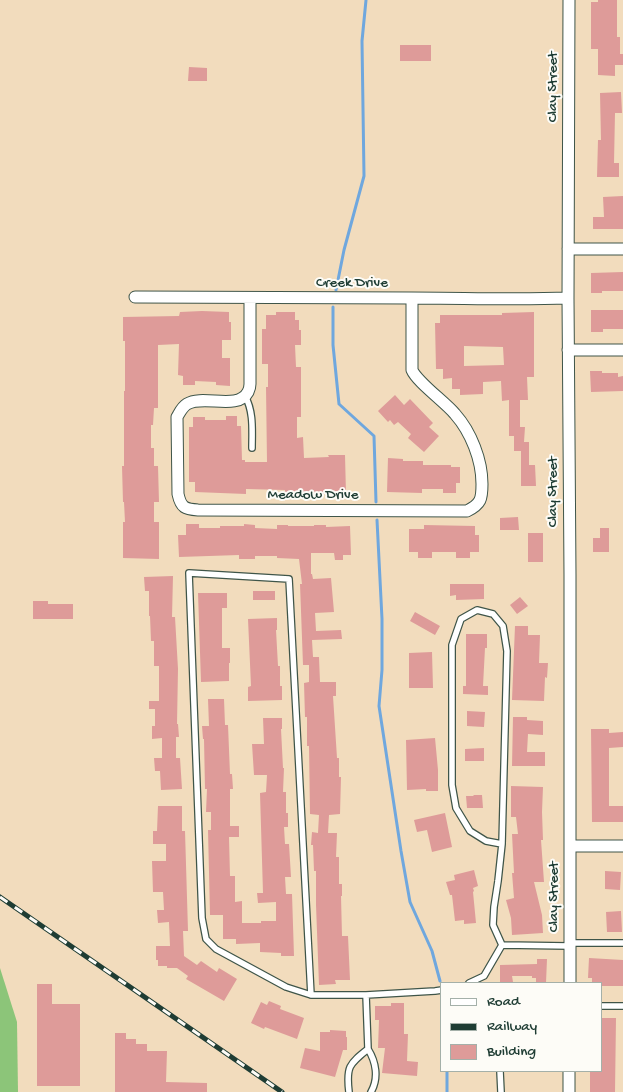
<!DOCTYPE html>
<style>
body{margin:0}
#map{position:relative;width:623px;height:1092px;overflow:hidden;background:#f2dcbd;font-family:"Gochi Hand",sans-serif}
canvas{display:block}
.legend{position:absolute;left:440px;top:982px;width:162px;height:90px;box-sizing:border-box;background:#fdfcf7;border:1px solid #a4b0a9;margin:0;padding:6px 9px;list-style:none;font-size:15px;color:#1f3d34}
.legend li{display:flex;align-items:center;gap:10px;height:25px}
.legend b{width:25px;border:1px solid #a4b0a9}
</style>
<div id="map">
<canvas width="623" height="1092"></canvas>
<ul class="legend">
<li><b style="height:6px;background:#fff"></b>Road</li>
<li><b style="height:6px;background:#1f3d34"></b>Railway</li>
<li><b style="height:14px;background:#de9b99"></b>Building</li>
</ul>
</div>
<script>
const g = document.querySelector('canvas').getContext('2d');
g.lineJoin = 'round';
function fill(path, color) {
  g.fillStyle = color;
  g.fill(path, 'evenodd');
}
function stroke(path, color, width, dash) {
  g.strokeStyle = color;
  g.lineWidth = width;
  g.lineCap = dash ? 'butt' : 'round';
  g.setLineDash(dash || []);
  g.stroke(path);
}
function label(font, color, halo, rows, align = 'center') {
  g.font = font + ' "Gochi Hand",sans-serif';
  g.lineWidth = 4;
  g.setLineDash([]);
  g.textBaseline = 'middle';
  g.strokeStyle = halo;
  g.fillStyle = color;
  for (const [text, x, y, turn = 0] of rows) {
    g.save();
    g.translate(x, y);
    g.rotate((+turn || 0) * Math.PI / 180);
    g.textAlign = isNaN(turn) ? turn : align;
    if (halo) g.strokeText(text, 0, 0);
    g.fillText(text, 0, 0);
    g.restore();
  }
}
fill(new Path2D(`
 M0 968 17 1022 18 1092H0Z`), '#8cc579');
stroke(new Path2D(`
 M336 290 344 250 364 176 362 41 366 0
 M333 307V345L339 404 374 436 376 502
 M377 520 382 619V670L379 706 401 851 410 902 432 951 440 981
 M447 1071V1092`), '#6fa7de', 3);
fill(new Path2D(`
 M598 0H617V37H620V54H623V65H615V76L598 75V49H591V2H598Z
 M400 45H431V61H400Z
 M189 67 207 68V81H188Z
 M621 92 622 113H615L614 163H619V177H597L598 140H601L600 93Z
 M623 196V229H593V217H604L603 197Z
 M623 272V291H602V293H591V273Z
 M591 310H623V329H603V332H591Z
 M202 311 229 312V322H231V340H222V358H230V386L216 385V382L195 381V385H183V376L178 375 179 344 158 345V408H154L153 425H151V448H154V466H158L159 502H154V522H159V559L123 558V522H125L124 502H123L122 466H124V391H125V341H123V317L179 316 180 312Z
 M276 312H295V320H299V330H301V345H295L296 367H301V417H297V438L303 437 304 458 329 457 328 455H345L346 494H285V490L246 489V494L195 492V482H189V427H193V417H205V420H226V416H237V426H241L242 460H245V462H267L266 387H268V364H262V329H266V315H276Z
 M534 312V377H527L528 400H520V427H525L524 442H529V465H535L536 486H521V451H514V436H509V400L502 401 501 381 483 382V394L460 395V389H452V378L443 379V369H436L435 323H440V315H502V313ZM464 346 503 347 504 365 464 366Z
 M590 371H602V373H618V377L623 376V391L591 392Z
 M395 395 404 405 410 399 433 423 429 427 439 436 424 452 408 438 411 434 398 422 394 425 390 420 388 422 378 411Z
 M388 458 403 459V461H423V465H451V467H460V483H456V493H443V489H422V493L387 492Z
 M518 517 519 530H500V518Z
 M186 524H199V528H220V526H244V524L255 525V528L277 529V525H288V526H314V525H326V527L350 526 351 555H343V560H335L334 553H311V574H312L313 579 331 578 334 612 315 613 316 631 341 630 342 639 312 640 313 657H319L320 682H336V696H333L337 758H339V777H341L340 814 329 815 328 833H337L336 857H339V884H342V896H341L342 936H348L350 980H335L336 984 319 985 316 905V871H314L313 845H311L312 832 318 833 319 815 310 814 309 746H307V717H305L304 683 309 682V665H303L300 584H302L299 559 277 558V556H255V559H239V555L179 557 178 535H186Z
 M424 525 475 526V535H479V552H470V558H456V552H432V558H418V552H409V529H424Z
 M600 528H609V552H593V538H600Z
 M528 533H543V562H528Z
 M173 576 172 617H175L178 669 177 724H178L179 737H176V758H180L182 789 161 790 160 771H155L154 758H162V738L152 739V726H155V709H149V701H159V666H154V641H151L150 616H149V591H145L144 577Z
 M450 584H484V599L456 600V595L450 596Z
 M253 591H275V600H253Z
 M198 593H227V608H222V648H230V663H229V681L201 682Z
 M520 597 528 606 517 614 510 605Z
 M33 601H48V604H73V619H33Z
 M415 612 440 626 435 635 410 621Z
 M277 618V630H276L278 666H280V686H282V700L248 701V687L251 686 248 619Z
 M515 626H528V635H540L539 663H548L547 678 545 677 544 701 512 700Z
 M466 634H487V648H485L483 686H488V695L463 694V686H466Z
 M432 652 433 688H409V653Z
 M208 699H224L225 725H228L230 774H232L233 789H230V826H239V837H229L230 876H235V902L242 901V923H261V921H276V902L258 903 257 893H263L260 793 266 792 267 775H254L252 744H264L263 718H282V729H281L283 768H284L283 792H286V813H288V827H284L285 844H289L291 877H285L286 894H292L294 956H281V953L260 952V943L236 944V939H223V915H210L208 830H211V812H206L207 789H205L204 739H203L202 726H209Z
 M467 711 485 712 484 727 467 726Z
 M513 717H527V720L543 721V735L528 734 527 752H545V766H512Z
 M591 729H609V733L623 732V747L609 748V806H623V822H592Z
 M435 738 438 770V791H426V789L407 790 406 740Z
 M484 748V761H465V749Z
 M511 786 543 787 542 812 543 840H541L544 882H534L542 915 543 933 512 935 511 918 506 900 514 898 512 873H514L512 834H518L516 817H511Z
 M473 795H482L483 808H467L466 796H474Z
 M158 806H182V831H185L188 931H183L184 956 197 965 201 961 217 972 219 968 237 979 224 1001 186 979 188 976 177 968H167V966H158V960H156V946H170L169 922 158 923 157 910H164L163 892H153L152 861H166V844H153V831H157Z
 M445 813 452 847 432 852 427 830 417 832 414 820Z
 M474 870 478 886 473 888 474 891 473 892 476 923 464 924V920L455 921 452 895H450L446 882 455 880 454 875Z
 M605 871 621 872 620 890 605 889Z
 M621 911 622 932H607L606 912Z
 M589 958 623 960V986H602V983H592V978H588Z
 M537 959H547L546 983H536V978H532V976H512L513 982H500V965L537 964Z
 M37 984H52V1004H80V1086H37Z
 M269 1001 281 1006 280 1009 304 1018 297 1039 265 1027 264 1029 251 1023 261 1002 267 1005Z
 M391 1003H404V1034H408L407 1061 418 1062 417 1076 382 1073 385 1048H378L379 1020H375V1006H391Z
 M602 1018H616L615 1092H590V1071H602Z
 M330 1030 346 1031V1037H347V1050H343L335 1077 300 1068 305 1048 320 1051V1032H330Z
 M115 1033H126V1039H136V1044H147V1051H167L166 1082 207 1083V1092H115Z`), '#de9b99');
const lane = new Path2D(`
 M245 396C254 412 252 431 252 448
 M189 573 289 579 311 995 286 987 216 949 206 939 202 918Z
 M477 610 493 614 503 626 507 651 502 844 486 841 470 831 456 808 452 785V645L461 619Z
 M502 844 498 881 494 907 493 925 502 945
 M569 943H623
 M469 983 484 976 502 945 569 946
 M311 995H366L435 991 442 990
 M366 995 368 1049C376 1062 379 1078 371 1092
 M602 1006H623
 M500 1071 501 1092
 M349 1092C346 1067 349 1064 368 1049`);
const street = new Path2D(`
 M569 0 568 298 570 575V983
 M568 249H623
 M135 297C228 298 320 298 412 298 464 298 516 300 568 298
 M250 299V384C250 387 249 390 248 392 238 411 203 394 187 404 182 407 180 412 177 417L178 494C181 508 185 509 198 510L467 511C481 504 482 499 482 484 482 460 471 432 455 414 445 402 417 382 412 370 412 367 412 364 412 362V298
 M568 350H623
 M570 846H623
 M569 1092V1071`);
stroke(lane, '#3f5549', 8);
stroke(street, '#3f5549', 13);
stroke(lane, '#fff', 5.5);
stroke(street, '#fff', 11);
const rail = new Path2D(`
 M0 897 282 1092`);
stroke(rail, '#1f3d34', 5);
stroke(rail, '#fdfcf7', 3, [9]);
label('15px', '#1f3d34', '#fdfcf7', [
 ["Clay Street",554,87,-90],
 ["Creek Drive",352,284],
 ["Clay Street",554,492,-90],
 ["Meadow Drive",313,496],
 ["Clay Street",555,897,-90]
]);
</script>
